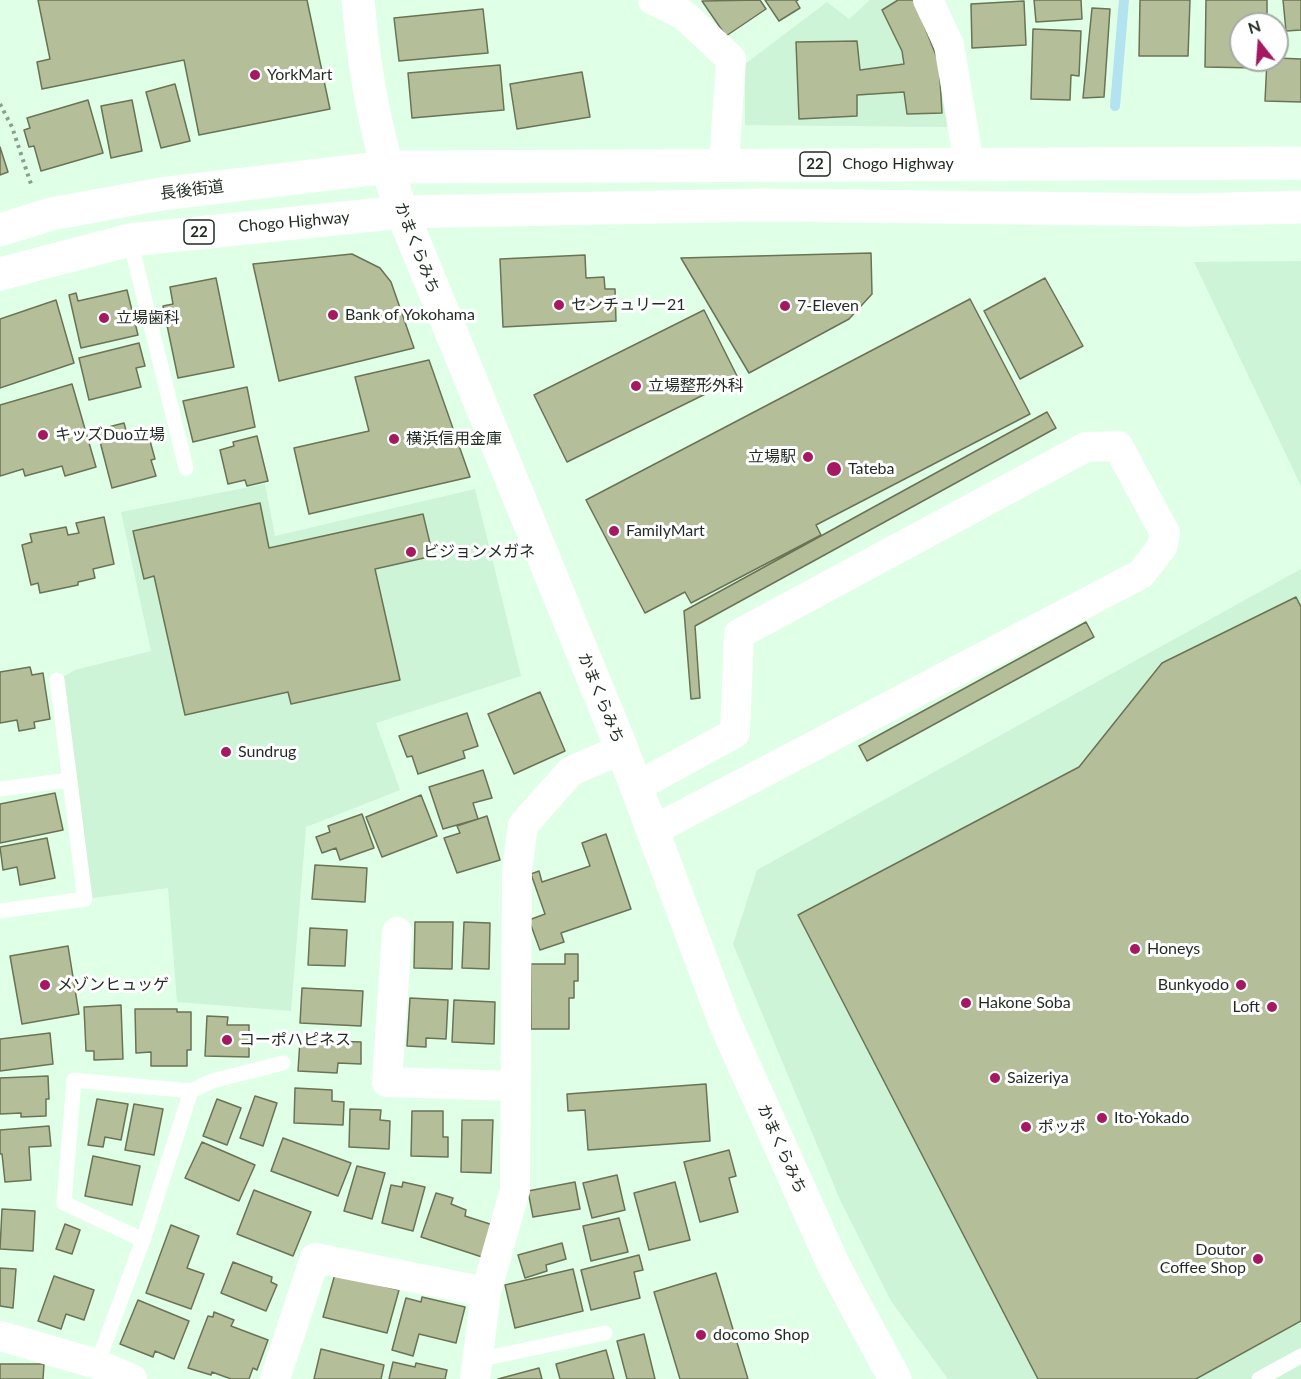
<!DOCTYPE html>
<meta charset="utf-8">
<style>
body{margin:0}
#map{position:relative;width:1301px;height:1379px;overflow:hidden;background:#dfffe7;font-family:Lato,sans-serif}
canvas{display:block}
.north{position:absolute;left:1229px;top:12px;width:60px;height:60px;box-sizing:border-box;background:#fff;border:2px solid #a5aaa7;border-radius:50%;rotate:343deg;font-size:16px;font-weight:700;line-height:24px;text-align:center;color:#1f2b22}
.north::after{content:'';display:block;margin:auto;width:21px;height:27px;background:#a4195f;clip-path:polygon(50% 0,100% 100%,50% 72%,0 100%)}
</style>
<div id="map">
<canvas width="1301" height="1379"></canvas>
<div class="north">N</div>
</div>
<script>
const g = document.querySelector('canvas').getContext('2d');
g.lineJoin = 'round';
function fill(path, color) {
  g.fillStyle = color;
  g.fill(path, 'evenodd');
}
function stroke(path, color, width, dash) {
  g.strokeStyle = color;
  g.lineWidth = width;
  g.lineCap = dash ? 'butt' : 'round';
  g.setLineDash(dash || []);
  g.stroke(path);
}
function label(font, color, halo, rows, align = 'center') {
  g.font = font + ' Lato,"Noto Sans JP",sans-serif';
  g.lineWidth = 6;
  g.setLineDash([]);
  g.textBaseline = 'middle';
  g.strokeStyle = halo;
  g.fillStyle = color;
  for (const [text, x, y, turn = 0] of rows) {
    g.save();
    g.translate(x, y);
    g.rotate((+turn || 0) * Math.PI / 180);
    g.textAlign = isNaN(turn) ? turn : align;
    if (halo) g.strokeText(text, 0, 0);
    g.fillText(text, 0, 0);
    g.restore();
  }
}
fill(new Path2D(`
 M870 0H918L929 19 950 127 745 125V64L827 2 849 19Z
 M1301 261V486L1194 262Z
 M265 484 275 536 475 489 521 676 376 723 400 790 306 827 291 1011 177 1002 168 888 85 899 57 680 75 670 151 651 121 512Z
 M1301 569V1379H948L891 1301 841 1202 733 944 757 870Z`), '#cdf4d7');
stroke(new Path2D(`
 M1115 106 1124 0`), '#b3e3ef', 10);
const building = new Path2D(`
 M38 0H307L330 109 199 135 184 60 42 89 37 62 50 59Z
 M760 0 766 9 726 36 702 1Z
 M765 0H798L796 1 800 8 779 21Z
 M898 0H914L939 63 942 113 907 114 904 92 857 95V116L799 119 796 42 857 41 860 70 904 64 902 51 882 10Z
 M1034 0H1081L1082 19 1036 22Z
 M1140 0H1190L1188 56H1139Z
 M1206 0H1267V24H1241V60H1258V68L1205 67Z
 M1283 0H1301V30L1286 31Z
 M1024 1 1026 45 972 48 971 4Z
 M1092 8 1110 9 1104 97 1083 98Z
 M483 9 488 53 399 61 394 18Z
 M1033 29 1081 31 1079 76 1071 75 1070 100 1031 99Z
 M1277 58 1301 59V102L1265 101 1267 60Z
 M500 65 504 110 412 118 408 73Z
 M582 72 590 117 517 129 510 84Z
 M175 84 190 141 161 148 146 92Z
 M88 100 103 153 41 171 34 146 29 147 24 130 30 128 27 118Z
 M132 100 142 151 111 158 101 106Z
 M0 147 8 172 0 175Z
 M871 253 872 294 849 319 749 373 681 258Z
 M352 254 380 268 391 282 414 348 279 381 253 264Z
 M585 255 586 278 604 277 605 289H615L616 321 503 327 500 259Z
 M216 278 234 367 178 378 163 306 173 304 170 287Z
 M1045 278 1083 346 1020 379 984 311Z
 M127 290 138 335 81 348 69 295 76 293 78 301Z
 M970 299 1030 414 816 525 821 535 691 603 685 592 645 613 586 500Z
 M56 300 74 363 0 388V319Z
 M704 310 738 378 567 462 534 395Z
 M139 343 145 366 136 368 141 387 89 400 79 358Z
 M429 360 470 477 309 514 294 448 369 431 355 377Z
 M72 384 96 467 65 476 62 466 25 476 23 469 0 476V405Z
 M247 387 255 427 193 442 183 401Z
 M1047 412 1056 428 695 626 700 698 691 699 684 611Z
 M124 423 127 434 147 430 155 459 151 460 156 476 112 488 97 430Z
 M257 436 268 481 247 486 245 480 228 484 220 450 234 446 233 442Z
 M260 503 269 548 423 514 433 556 375 569 400 680 291 704 288 692 185 715 154 576 144 579 133 531Z
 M104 517 114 564 93 569 95 578 78 582V585L40 593 38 583 31 585 22 545 32 542 30 534 66 527 68 535 79 533 76 523Z
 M1296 597 1301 607V1321L1196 1379H1038L798 915 1079 767 1162 663Z
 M1086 622 1094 637 867 761 859 746Z
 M30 667 32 675 43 673 50 719 34 722 35 728 19 731 17 720 0 723V672Z
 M540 692 565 751 514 774 488 714Z
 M467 713 478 746 463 751 465 758 418 774 412 756 407 757 399 736Z
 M483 770 492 798 473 803 478 819 443 829 429 787Z
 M55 793 63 830 0 843V804Z
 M421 795 437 836 382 857 366 817Z
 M362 814 374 848 340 860 336 848 322 853 316 837 330 832 328 826Z
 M487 816 500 860 457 873 444 838 460 833 457 826Z
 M606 834 631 909 561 933 564 942 540 950 529 920 545 914 531 874 539 871 542 882 590 866 582 843Z
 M47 838 55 878 20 885 17 867 3 870 0 847Z
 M315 865 367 868 365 902 312 899Z
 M415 922H453L452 969 414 968Z
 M464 922 490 923 489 969 462 968Z
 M310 928 347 930 345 966 308 965Z
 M68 946 79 1014 22 1024 10 956Z
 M565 954H578V981H574V998H569V1029H531V964H565Z
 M302 988 363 991 361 1026 300 1023Z
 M410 998 448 1000 446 1039 426 1038V1047L407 1046Z
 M454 1000 495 1002 494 1044 452 1042Z
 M121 1005 123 1059 94 1060V1051H86L84 1007Z
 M135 1009H177V1012H191V1050H187V1066H151V1052L136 1053Z
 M207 1016 228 1017 227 1025H249V1057L205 1056Z
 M50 1033 53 1064 0 1071V1039Z
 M300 1040 361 1042V1064L338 1063 337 1073 298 1071Z
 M48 1076 49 1099H46V1116L21 1117V1113L0 1114V1078Z
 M706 1084 710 1141 588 1150 585 1110 568 1111 567 1094Z
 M295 1088 332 1090V1101L344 1102 343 1125 294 1123Z
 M255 1096 277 1103 263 1146 240 1138Z
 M97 1099 128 1104 121 1140 105 1137 103 1147 88 1145Z
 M217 1099 241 1108 227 1145 203 1136Z
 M134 1104 163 1109 154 1155 125 1150Z
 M350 1109 381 1110 380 1120 390 1121 389 1149 349 1147Z
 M412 1111H443V1137H448V1157L411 1156Z
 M462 1120H493L491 1173 461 1172Z
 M49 1126 51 1146 29 1147 31 1180 5 1182 2 1154H0V1130Z
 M283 1138 351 1163 338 1196 271 1171Z
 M202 1142 255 1165 239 1201 185 1178Z
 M729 1150 736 1176 729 1178 738 1212 700 1222 684 1162Z
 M93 1156 140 1166 132 1205 85 1196Z
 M357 1166 385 1173 372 1219 344 1211Z
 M617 1175 625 1210 592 1218 583 1183Z
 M403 1182 425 1187 413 1231 382 1223 391 1185 402 1187Z
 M575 1182 580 1209 533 1217 528 1191Z
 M675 1182 690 1240 649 1250 634 1193Z
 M254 1190 311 1212 293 1256 237 1234Z
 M436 1193 453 1198 451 1204 466 1210 465 1216 493 1225 482 1257 421 1237Z
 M2 1209 35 1211 33 1251 0 1249Z
 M619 1218 628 1252 591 1261 583 1226Z
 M65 1224 80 1230 72 1254 56 1249Z
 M171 1225 199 1236 187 1268 204 1274 191 1309 146 1293Z
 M562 1243 566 1259 546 1265 547 1271 525 1278 518 1255Z
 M639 1255 643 1270 634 1272 640 1298 591 1310 581 1270Z
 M233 1262 272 1277 271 1282 277 1285 266 1311 221 1293Z
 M0 1268 16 1269 13 1308 0 1306Z
 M573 1269 583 1311 515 1328 505 1285Z
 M716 1273 748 1379H680L654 1292Z
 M335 1274 399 1290 387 1333 323 1317Z
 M54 1276 94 1290 84 1320 66 1314 61 1329 38 1321Z
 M422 1297 465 1307 456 1343 419 1334 413 1356 392 1350 406 1298 421 1302Z
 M138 1300 189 1321 174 1359 155 1351 153 1357 120 1344Z
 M214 1312 234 1320 231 1326 268 1340 257 1370 253 1368 249 1379H231L212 1372 211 1375 188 1368 208 1316 213 1317Z
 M644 1334 655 1379H627L617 1341Z
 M321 1349 384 1365 381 1379H314Z
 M606 1350 614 1379H560L556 1364Z
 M393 1362 415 1367 416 1363 447 1370 445 1379H389Z
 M0 1364H44L43 1379H0Z
 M539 1368 542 1379H498Z`);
fill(building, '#b4bf9a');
stroke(building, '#6a7354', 1.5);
stroke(new Path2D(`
 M0 104 12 127 31 184`), '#889f8e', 4, [3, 4.5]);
stroke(new Path2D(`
 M130 240 186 468
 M0 789 69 780
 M0 911 85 899 57 680
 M143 1240 64 1203 74 1080 191 1091
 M477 1360 605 1333
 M97 1364 143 1240 191 1091 212 1081 283 1063
 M1259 1379 1301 1356`), '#fff', 15);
stroke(new Path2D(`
 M653 0 684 15 731 59 724 164
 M928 0 949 45 969 164
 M636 787 735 733 739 634 1086 447 1118 446 1165 533 1162 547 1141 574 652 831
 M397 932 387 1082 515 1086
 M0 1336 97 1364 132 1379
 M275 1379 315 1258 486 1292
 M475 1379 486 1292 515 1190 517 870 523 825 571 771 622 749`), '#fff', 30);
stroke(new Path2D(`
 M358 0C364 72 377 144 402 212L622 749 725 1023 834 1266 895 1379`), '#fff', 33);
stroke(new Path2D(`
 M0 230 51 214 161 194 387 167 1301 163
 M0 274 130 240 402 212 763 205 1190 210 1301 207`), '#fff', 33);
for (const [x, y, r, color] of [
 [255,75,6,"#a4195f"],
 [559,305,6,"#a4195f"],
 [785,306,6,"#a4195f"],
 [333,315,6,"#a4195f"],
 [104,318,6,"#a4195f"],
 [636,386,6,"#a4195f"],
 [43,435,6,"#a4195f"],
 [394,439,6,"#a4195f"],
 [808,457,6,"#a4195f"],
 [834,469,8,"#a4195f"],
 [614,531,6,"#a4195f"],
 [411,552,6,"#a4195f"],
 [226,752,6,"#a4195f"],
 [1135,949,6,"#a4195f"],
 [45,985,6,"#a4195f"],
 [1241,985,6,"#a4195f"],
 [966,1003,6,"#a4195f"],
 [1272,1007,6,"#a4195f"],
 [227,1040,6,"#a4195f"],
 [995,1078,6,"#a4195f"],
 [1102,1118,6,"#a4195f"],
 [1026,1127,6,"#a4195f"],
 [1258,1259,6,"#a4195f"],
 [701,1335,6,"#a4195f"]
]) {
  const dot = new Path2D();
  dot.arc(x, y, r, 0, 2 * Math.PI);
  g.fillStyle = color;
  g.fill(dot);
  stroke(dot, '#fff', 2);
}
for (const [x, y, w] of [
 [815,164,30],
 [199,232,30]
]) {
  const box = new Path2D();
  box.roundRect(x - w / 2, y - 12, w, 24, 4.5);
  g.fillStyle = '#fff';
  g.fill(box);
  stroke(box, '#1f2b22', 1.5);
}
label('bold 15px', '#1f2b22', null, [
 ["22",815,164],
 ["22",199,232]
]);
label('16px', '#1f2b22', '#fff', [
 ["YorkMart",267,75],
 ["センチュリー21",571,305],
 ["7-Eleven",797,306],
 ["Bank of Yokohama",345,315],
 ["立場歯科",116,318],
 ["立場整形外科",648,386],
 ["キッズDuo立場",55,435],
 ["横浜信用金庫",406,439],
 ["立場駅",796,457,"right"],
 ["Tateba",848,469],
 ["FamilyMart",626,531],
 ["ビジョンメガネ",423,552],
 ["Sundrug",238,752],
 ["Honeys",1147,949],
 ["メゾンヒュッゲ",57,985],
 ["Bunkyodo",1229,985,"right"],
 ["Hakone Soba",978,1003],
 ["Loft",1260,1007,"right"],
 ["コーポハピネス",239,1040],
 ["Saizeriya",1007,1078],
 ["Ito-Yokado",1114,1118],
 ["ポッポ",1038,1127],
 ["Doutor",1246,1250,"right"],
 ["Coffee Shop",1246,1268,"right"],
 ["docomo Shop",713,1335]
], 'left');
label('16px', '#1f2b22', '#fff', [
 ["Chogo Highway",898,164],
 ["長後街道",192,190,-7],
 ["Chogo Highway",294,222,-5],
 ["かまくらみち",417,248,69],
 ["かまくらみち",601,698,68],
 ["かまくらみち",782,1149,66]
]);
</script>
